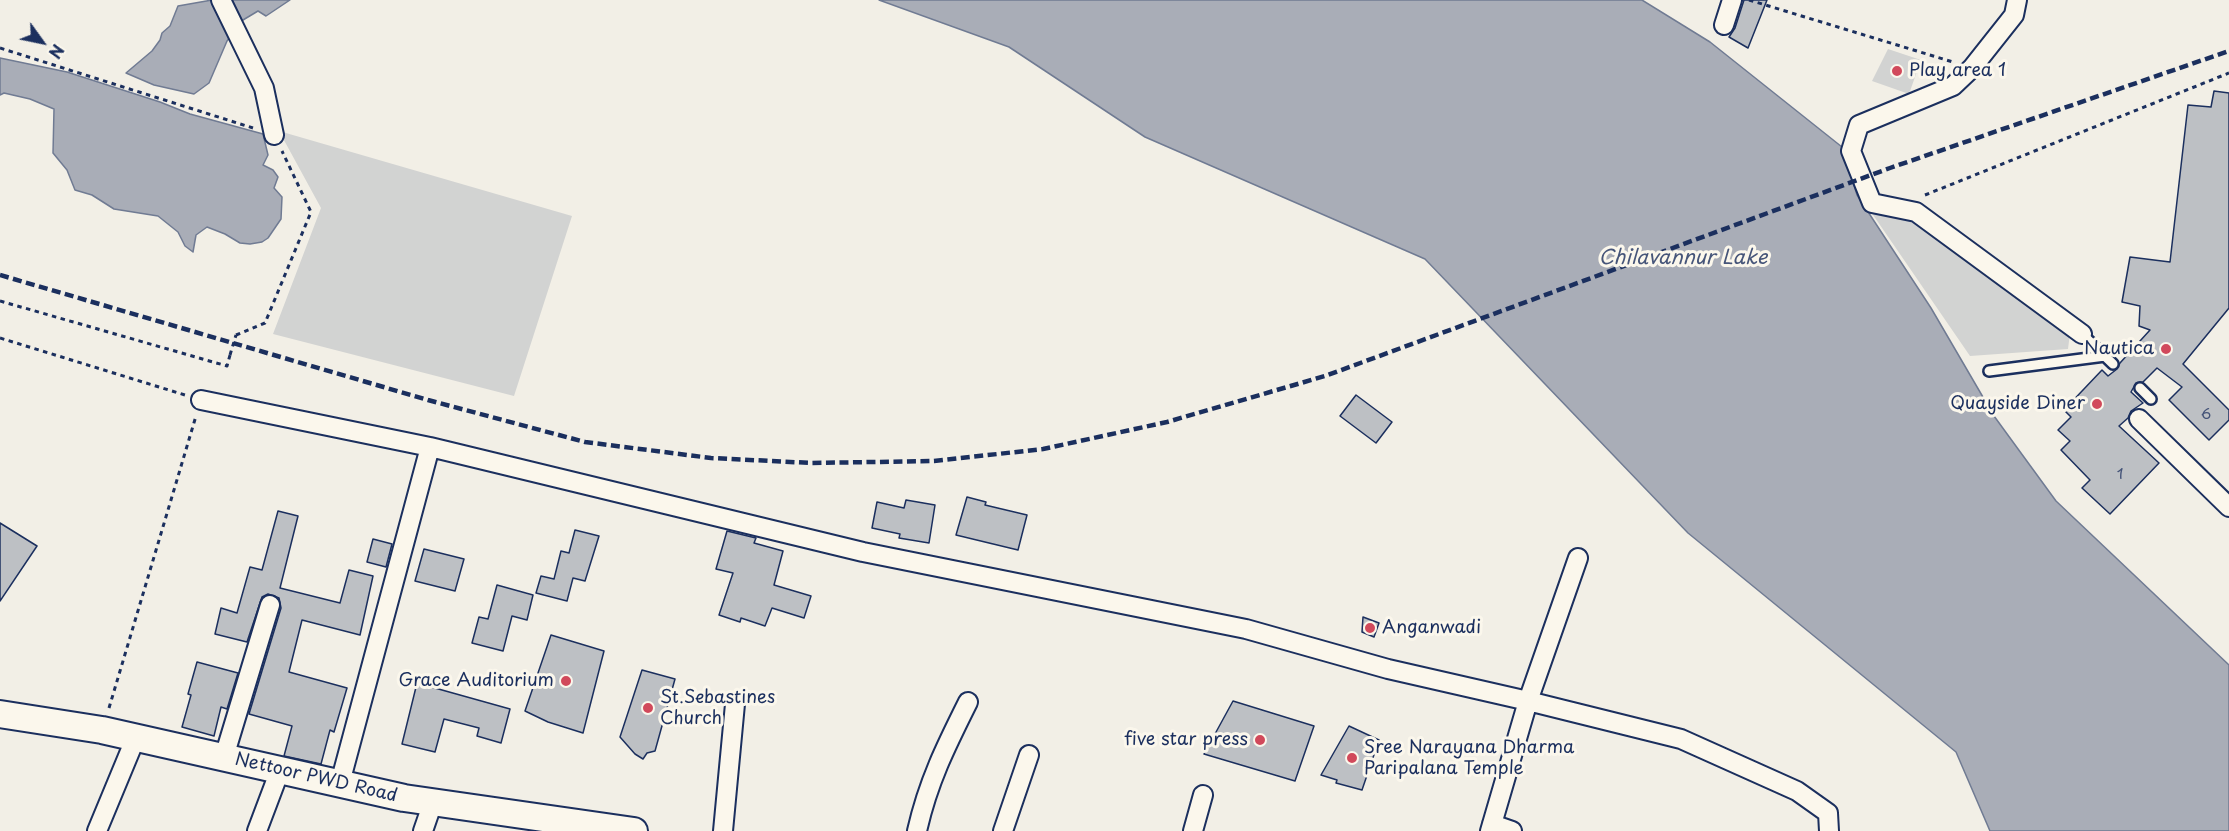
<!DOCTYPE html>
<style>
body{margin:0}
#map{position:relative;width:2229px;height:831px;overflow:hidden;background:#f2efe6;font-family:"Playpen Sans",sans-serif}
canvas{display:block}
.north{position:absolute;left:12px;top:12px;width:60px;height:60px;-webkit-text-stroke:4px #fbf7ec;paint-order:stroke;rotate:123deg;font-size:16px;font-weight:700;line-height:24px;text-align:center;color:#1b2f5e}
.north::after{content:'';display:block;margin:auto;width:21px;height:27px;background:#1b2f5e;clip-path:polygon(50% 0,100% 100%,50% 72%,0 100%)}
</style>
<div id="map">
<canvas width="2229" height="831"></canvas>
<div class="north">N</div>
</div>
<script>
const g = document.querySelector('canvas').getContext('2d');
g.lineJoin = 'round';
function fill(path, color) {
  g.fillStyle = color;
  g.fill(path, 'evenodd');
}
function stroke(path, color, width, dash) {
  g.strokeStyle = color;
  g.lineWidth = width;
  g.lineCap = dash ? 'butt' : 'round';
  g.setLineDash(dash || []);
  g.stroke(path);
}
function label(font, color, halo, rows, align = 'center') {
  g.font = font + ' "Playpen Sans",sans-serif';
  g.lineWidth = 6;
  g.setLineDash([]);
  g.textBaseline = 'middle';
  g.strokeStyle = halo;
  g.fillStyle = color;
  for (const [text, x, y, turn = 0] of rows) {
    g.save();
    g.translate(x, y);
    g.rotate((+turn || 0) * Math.PI / 180);
    g.textAlign = isNaN(turn) ? turn : align;
    if (halo) g.strokeText(text, 0, 0);
    g.fillText(text, 0, 0);
    g.restore();
  }
}
fill(new Path2D(`
 M1888 49 1921 60 1909 94 1872 81Z
 M279 131 572 216 514 396 273 334 321 208Z
 M1869 209 1912 221 2070 333 2068 349 1970 356Z`), '#d2d3d2');
const water = new Path2D(`
 M212 0H290L266 16 258 11 243 20 227 41 209 83 194 94 154 85 126 73 152 51 160 40 162 33 170 26 178 6Z
 M879 0H1642L1710 42 1842 147 1857 195 1931 308 1994 416 2056 501 2229 665V831H1990L1956 752 1688 533 1425 259 1145 137 1009 47Z
 M0 58 67 72 160 102 190 114 263 134 268 155 263 165 273 170 278 177 274 188 282 197 281 219 268 238 262 242 250 244 240 243 225 234 207 227 196 235 193 252 185 246 178 232 158 216 114 209 92 195 75 190 67 170 53 153 54 109 30 99 4 93 0 95Z`);
fill(water, '#a9adb7');
stroke(water, '#707b93', 1.5);
const building = new Path2D(`
 M1744 0H1767L1748 48 1729 37 1735 28Z
 M2214 91 2229 93V308L2183 364 2229 410V420L2209 440 2169 400 2182 387 2157 368 2143 382 2136 383 2131 392 2143 403 2131 411 2128 418 2119 426 2159 463 2110 514 2082 488 2090 480 2061 450 2070 441 2058 430 2071 417 2064 410 2102 370 2108 376 2117 369 2120 363 2150 330 2139 326 2140 306 2122 302 2130 257 2170 262 2188 105 2211 107Z
 M1356 395 1392 422 1376 443 1340 416Z
 M967 497 986 502 985 505 1027 515 1018 550 956 535Z
 M906 500 935 505 929 543 899 538 900 534 872 528 877 502 904 508Z
 M278 511 298 516 280 588 340 603 349 570 373 576 360 635 302 620 289 672 347 688 334 732 330 730 321 764 284 756 292 726 249 714 281 608 279 598 268 594 262 597 247 642 215 634 221 608 237 613 250 567 262 570Z
 M0 523 37 546 0 601Z
 M575 530 599 536 585 581 573 578 567 601 536 593 541 576 554 579 561 551 569 553Z
 M727 531 756 538 754 543 783 551 774 585 811 596 804 618 772 608 765 626 741 618 740 622 719 615 733 573 716 569Z
 M373 539 392 544 386 567 367 562Z
 M424 549 464 559 455 591 415 581Z
 M497 585 533 595 527 620 512 616 503 651 472 643 479 617 488 619Z
 M1363 617 1379 623 1374 637 1362 632Z
 M551 635 604 651 583 733 548 722 525 711Z
 M197 662 238 673 227 709 221 707 214 736 182 727 191 695 188 694Z
 M642 670 675 679 655 751 647 753 643 759 635 754 620 737Z
 M417 683 510 709 501 743 477 736 479 728 444 719 435 752 402 744Z
 M1233 701 1314 726 1295 781 1204 754Z
 M1349 726 1379 740 1362 790 1336 783 1337 780 1321 775Z`);
fill(building, '#bdc0c4');
stroke(building, '#1b2f5e', 1.5);
const lane = new Path2D(`
 M2082 334 2113 364
 M1989 371 2105 356
 M2140 388 2151 399`);
const street = new Path2D(`
 M221 0 264 88 274 135
 M2017 0 2014 15 1972 68 1953 86 1859 125 1851 151 1872 203 1916 212 2082 334
 M1724 25 1732 0
 M201 400 430 447 863 552 1246 629 1388 669 1528 701 1578 558
 M2139 419 2229 507
 M224 757 270 605
 M340 783 430 447
 M1492 824 1512 831
 M97 831 136 737
 M257 831 280 770
 M423 831 433 802
 M723 831 735 704
 M917 831C928 782 946 746 968 702
 M1003 831 1029 755
 M1193 831 1203 795
 M1490 831 1528 701 1681 739 1797 791 1828 813 1829 831`);
const secondary = new Path2D(`
 M0 714 102 730 404 798 634 831`);
stroke(lane, '#1b2f5e', 14);
stroke(street, '#1b2f5e', 22);
stroke(secondary, '#1b2f5e', 30);
stroke(new Path2D(`
 M1749 0 1953 62
 M0 48 253 128
 M1925 195 2229 73
 M0 301 227 366 230 355
 M236 335 265 323 311 212 282 151
 M0 338 185 395
 M109 708 196 416`), '#1b2f5e', 3, [4.5, 4.5]);
stroke(lane, '#fbf7ec', 9);
stroke(street, '#fbf7ec', 18);
stroke(secondary, '#fbf7ec', 26);
stroke(new Path2D(`
 M0 275 428 400 585 442 711 458 812 463 934 461 1043 449 1167 422 1325 376 1890 168 2229 51`), '#1b2f5e', 4.5, [9, 4.5]);
stroke(new Path2D(`
 M230 355 236 335`), '#1b2f5e', 3, [4.5, 4.5]);
for (const [x, y, r, color] of [
 [1897,71,6,"#d1495b"],
 [2166,349,6,"#d1495b"],
 [2097,404,6,"#d1495b"],
 [1370,628,6,"#d1495b"],
 [566,681,6,"#d1495b"],
 [648,708,6,"#d1495b"],
 [1260,740,6,"#d1495b"],
 [1352,758,6,"#d1495b"]
]) {
  const dot = new Path2D();
  dot.arc(x, y, r, 0, 2 * Math.PI);
  g.fillStyle = color;
  g.fill(dot);
  stroke(dot, '#fbf7ec', 2);
}
label('15px', '#445378', null, [
 ["6",2206,415],
 ["1",2120,475]
]);
label('18px', '#1b2f5e', '#fbf7ec', [
 ["Play area 1",1909,71],
 ["Nautica",2154,349,"right"],
 ["Quayside Diner",2085,404,"right"],
 ["Anganwadi",1382,628],
 ["Grace Auditorium",554,681,"right"],
 ["St.Sebastines",660,698],
 ["Church",660,719],
 ["five star press",1248,740,"right"],
 ["Sree Narayana Dharma",1364,748],
 ["Paripalana Temple",1364,769]
], 'left');
label('18px', '#1b2f5e', '#fbf7ec', [
 ["Nettoor PWD Road",316,778,13]
]);
label('italic 20px', '#465579', '#fbf7ec', [
 ["Chilavannur Lake",1683,258]
]);
</script>
